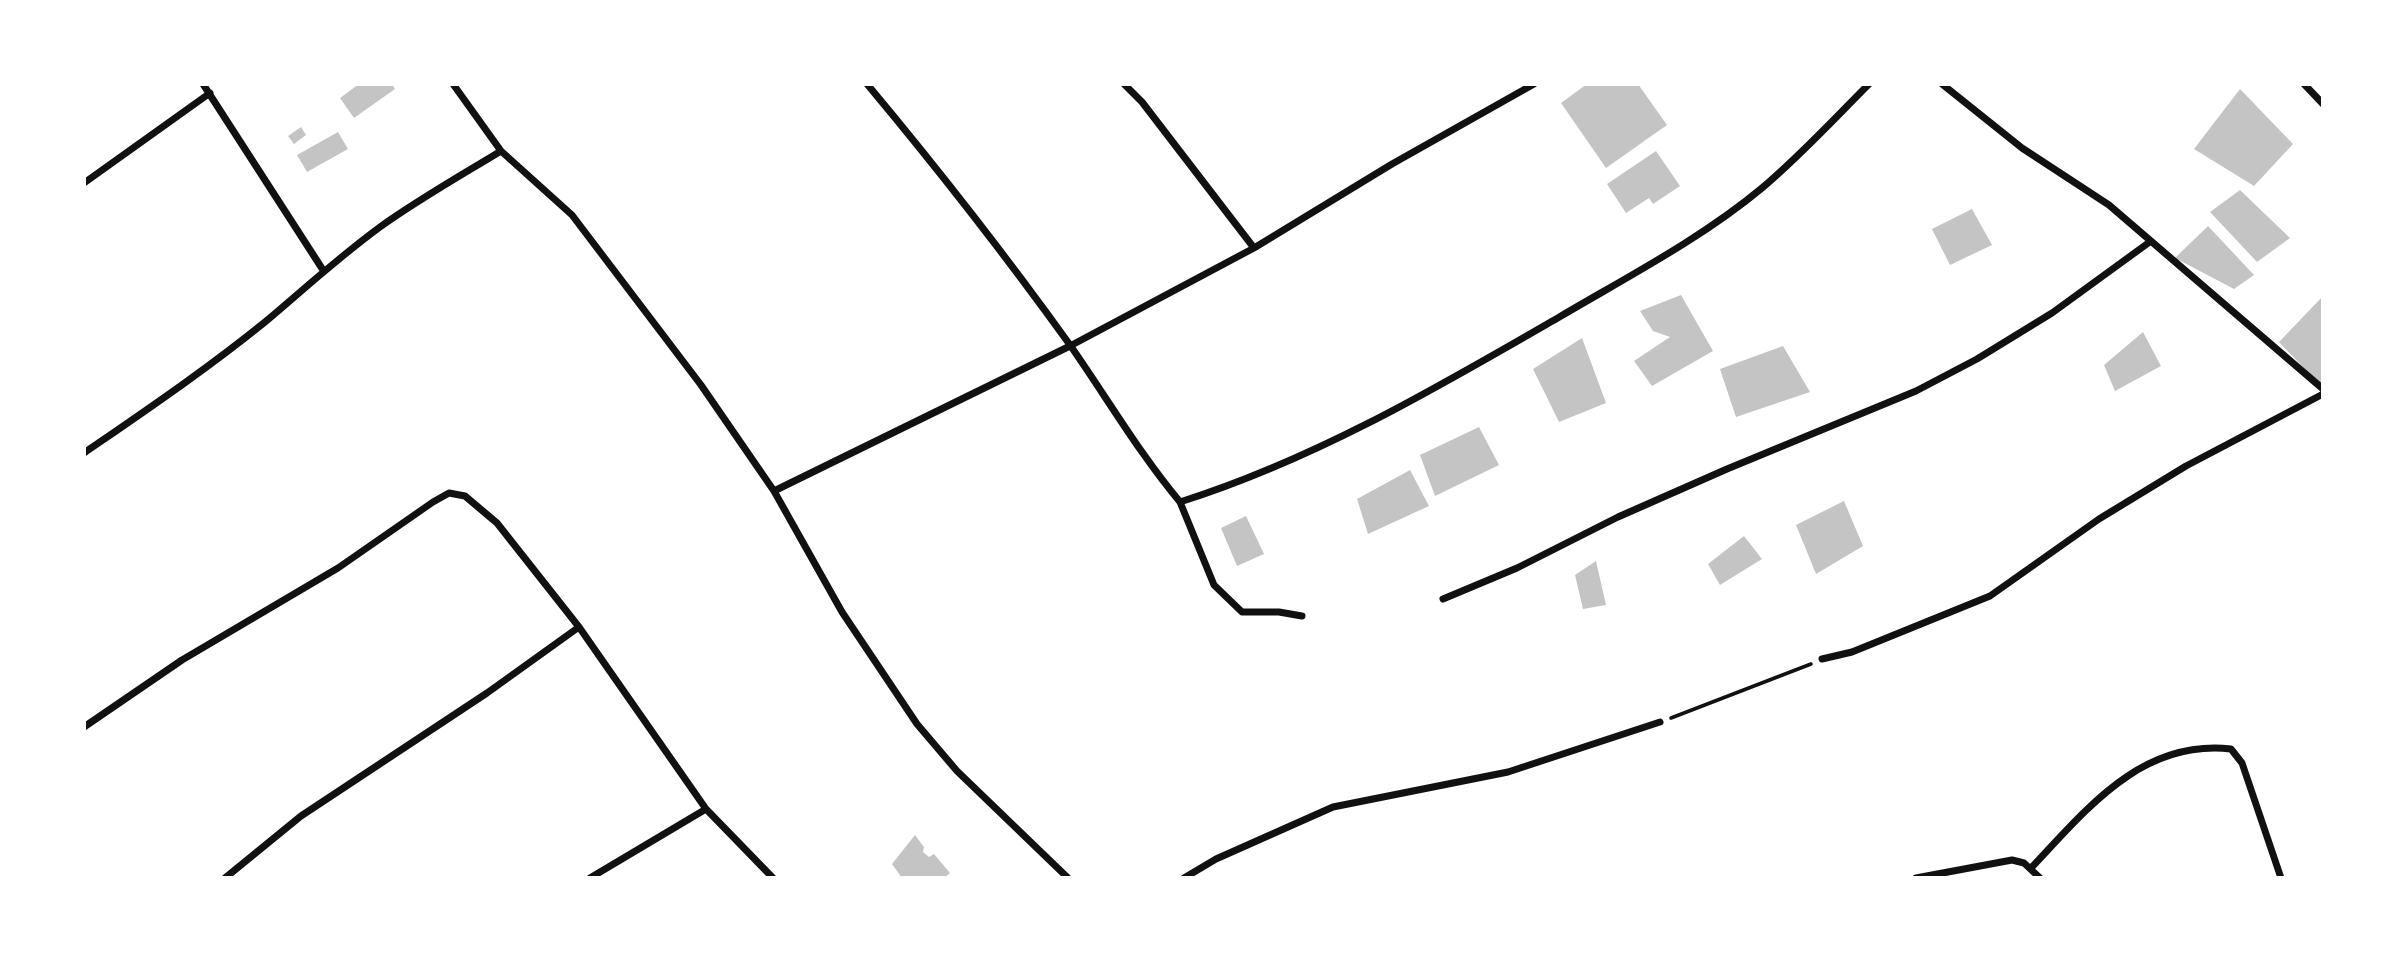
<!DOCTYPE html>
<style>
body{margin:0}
#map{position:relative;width:2407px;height:962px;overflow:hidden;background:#fff;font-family:"Noto Sans",sans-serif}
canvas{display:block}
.frame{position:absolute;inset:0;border:86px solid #fff;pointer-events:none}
</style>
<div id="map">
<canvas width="2407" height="962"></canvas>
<div class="frame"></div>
</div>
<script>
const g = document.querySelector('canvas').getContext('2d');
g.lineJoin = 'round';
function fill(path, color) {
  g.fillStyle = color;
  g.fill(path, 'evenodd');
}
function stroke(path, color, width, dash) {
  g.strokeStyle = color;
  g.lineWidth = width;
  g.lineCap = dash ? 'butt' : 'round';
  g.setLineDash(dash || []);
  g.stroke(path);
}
fill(new Path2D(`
 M359 84H392L395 89 354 118 340 98Z
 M1587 84H1638L1667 125 1606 168 1561 103Z
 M2240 89 2293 144 2254 186 2194 149Z
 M301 127 306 135 294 144 288 136Z
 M338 132 348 149 307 172 297 155Z
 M1656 151 1680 186 1653 204 1649 198 1626 213 1607 184Z
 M2240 190 2290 238 2257 262 2210 212Z
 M1972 209 1992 245 1950 265 1932 229Z
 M2208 226 2254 275 2234 289 2175 258Z
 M1681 295 1713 351 1652 386 1634 361 1670 337 1653 331 1640 311Z
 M2323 296V388L2279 342Z
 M2143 332 2161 366 2115 391 2104 365Z
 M1582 338 1606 403 1559 422 1533 369Z
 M1783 346 1810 392 1736 417 1720 369Z
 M1479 427 1499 465 1435 496 1420 455Z
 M1410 470 1429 506 1368 534 1357 499Z
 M1844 501 1863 546 1816 574 1796 525Z
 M1246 516 1264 554 1237 566 1221 528Z
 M1744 536 1762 559 1720 585 1708 564Z
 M1596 561 1606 605 1583 609 1575 575Z
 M915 835 924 847 923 852 929 857 934 854 950 873 944 878H902L892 864Z`), '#c4c4c4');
stroke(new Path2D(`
 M1671 718 1811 664`), '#111', 3.5);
stroke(new Path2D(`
 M203 84 323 270
 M453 84 501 151 572 215 701 385 774 491 842 612 917 724 957 771 1068 878
 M867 84C938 169 1006 256 1070 345 1107 398 1139 453 1180 502 1316 459 1438 387 1561 316 1629 276 1702 238 1762 188 1800 156 1834 119 1869 84
 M1124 84 1142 102 1254 248
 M1942 84 2022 148 2109 205 2323 389
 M2304 84 2323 104
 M84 183 210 93
 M84 453C145 411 207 369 265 322 303 290 339 257 380 227 419 199 460 176 501 151
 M774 491 1070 346 1254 248 1392 164 1534 84
 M1180 502 1214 585 1242 612H1279L1302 616
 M1443 599 1517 568 1618 517 1727 469 1916 391 1977 359 2052 313 2151 241
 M1822 659 1852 652 1990 596 2099 519 2186 466 2323 394
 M84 727 182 660 338 568 433 502 449 493 465 496 497 523 579 627 706 809 773 878
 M2031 868C2086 810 2141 739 2231 749L2242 763 2281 878
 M225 878 301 816 487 693 579 627
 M590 878 706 809
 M1184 878 1216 859 1333 807 1508 772 1660 722
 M1916 878 2012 860 2024 863 2040 878`), '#111', 7);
</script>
